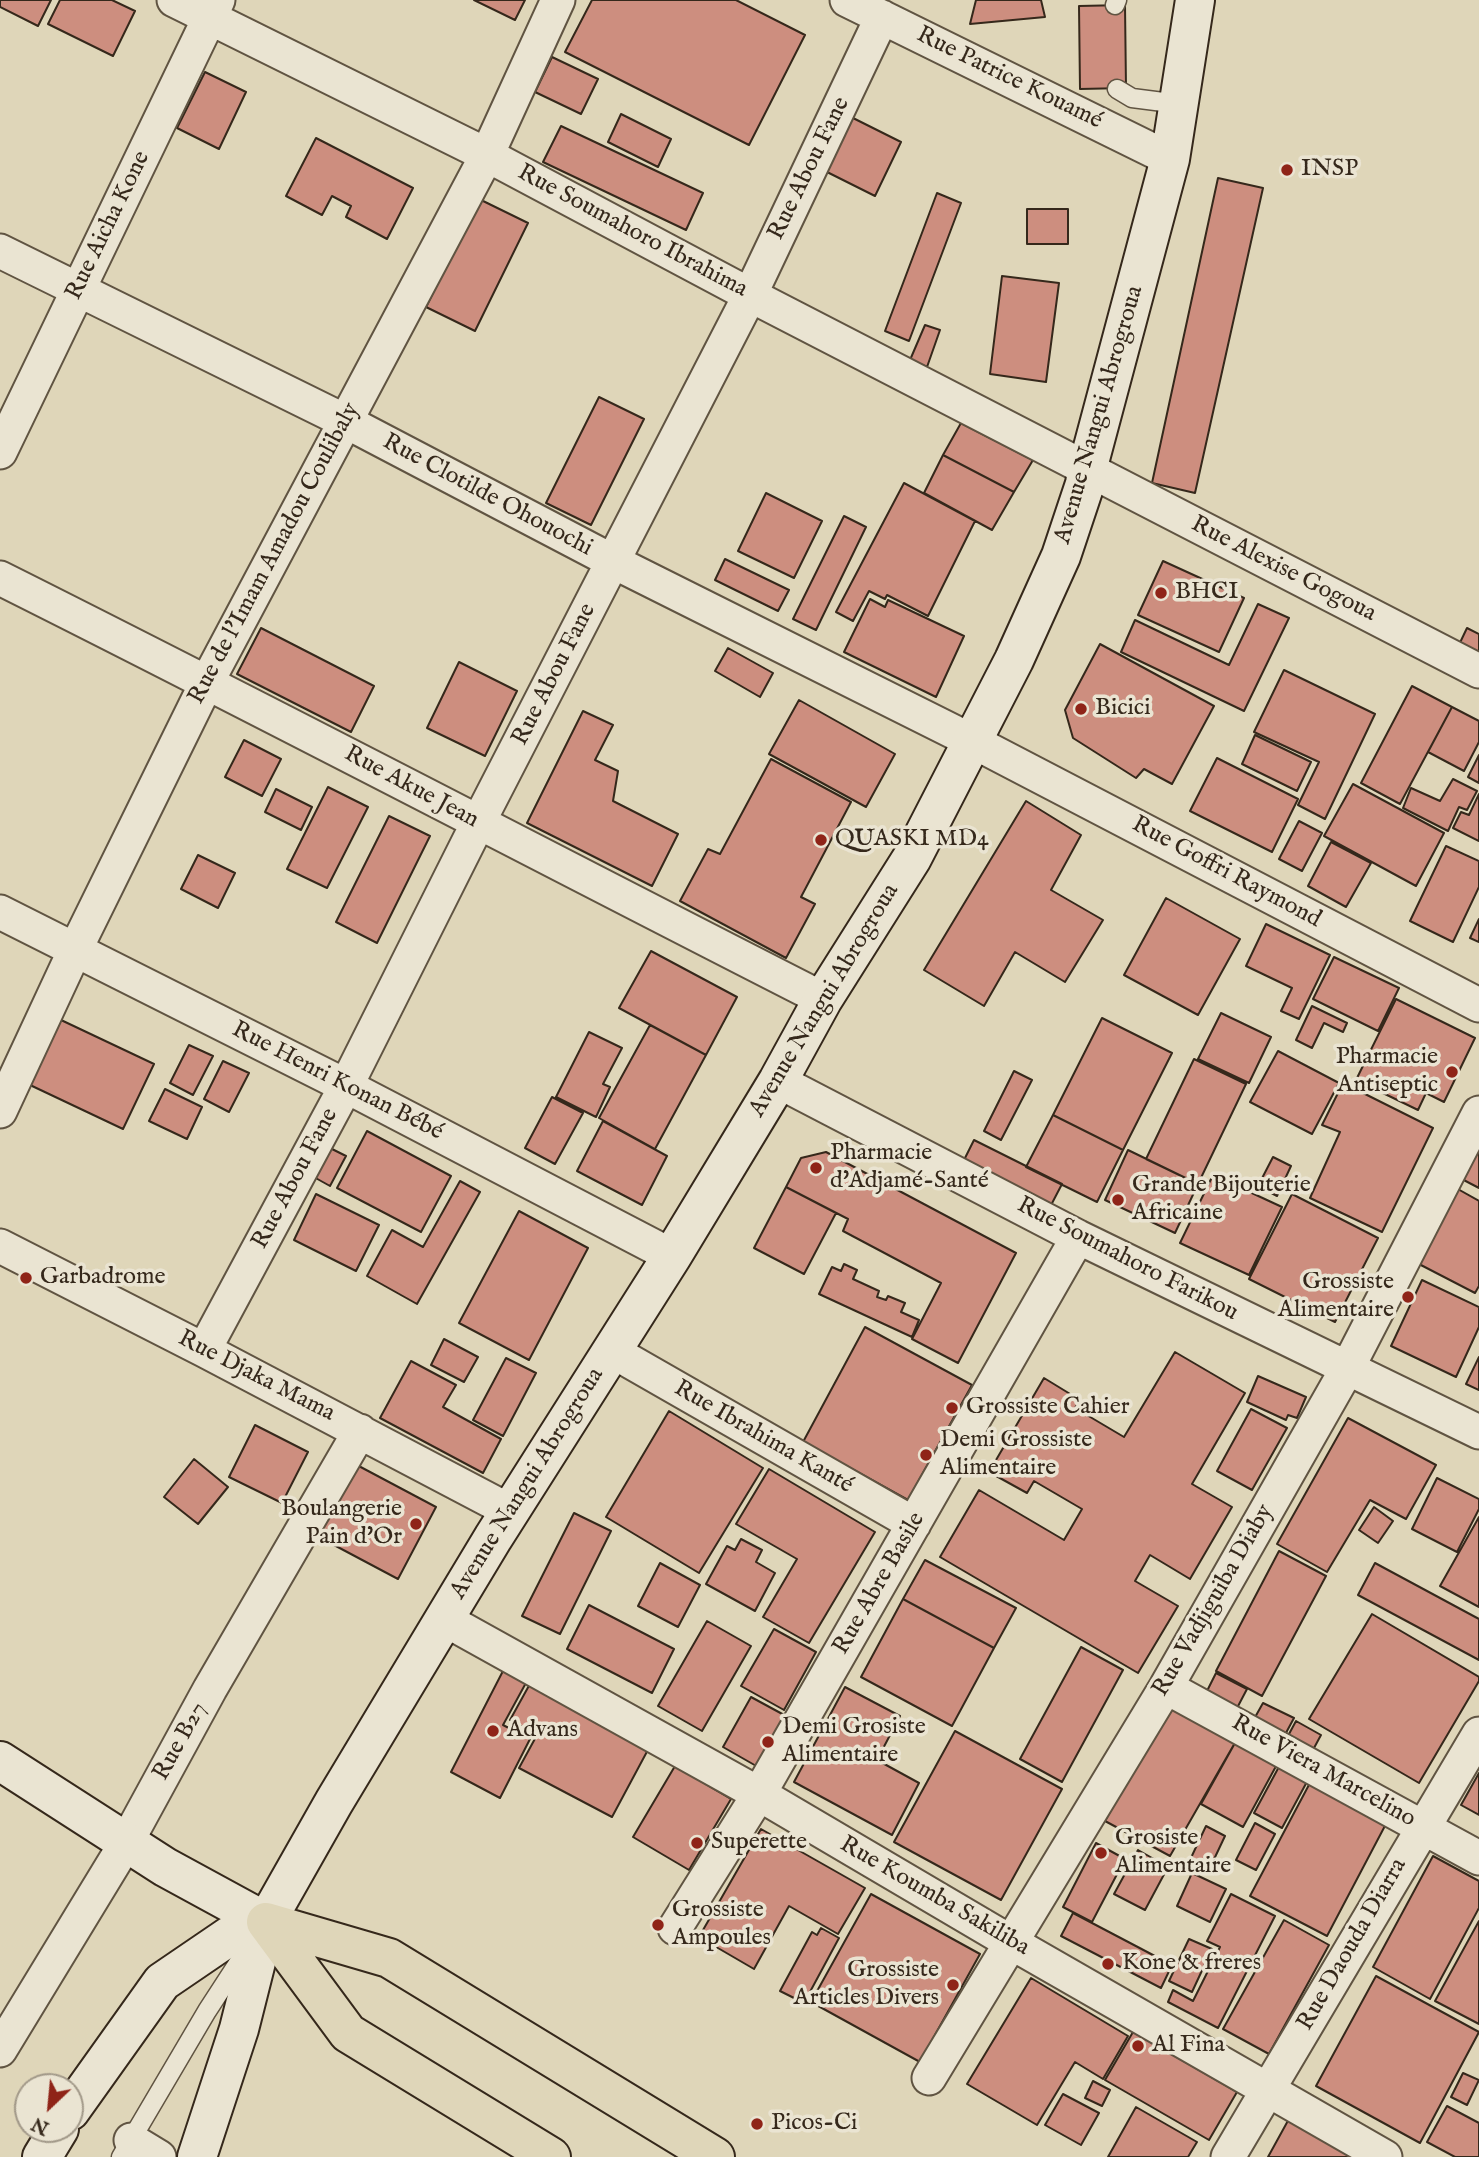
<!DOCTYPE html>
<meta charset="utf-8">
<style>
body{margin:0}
#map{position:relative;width:1479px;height:2157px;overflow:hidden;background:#dfd6b9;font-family:"IM FELL English",serif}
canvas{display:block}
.north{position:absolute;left:14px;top:2073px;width:70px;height:70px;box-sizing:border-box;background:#eae4d2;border:2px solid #a29989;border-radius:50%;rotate:206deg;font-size:19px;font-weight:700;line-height:28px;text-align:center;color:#35281b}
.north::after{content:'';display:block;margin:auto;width:24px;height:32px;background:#8f2418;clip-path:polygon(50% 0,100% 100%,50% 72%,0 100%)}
</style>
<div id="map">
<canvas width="1479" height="2157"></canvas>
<div class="north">N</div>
</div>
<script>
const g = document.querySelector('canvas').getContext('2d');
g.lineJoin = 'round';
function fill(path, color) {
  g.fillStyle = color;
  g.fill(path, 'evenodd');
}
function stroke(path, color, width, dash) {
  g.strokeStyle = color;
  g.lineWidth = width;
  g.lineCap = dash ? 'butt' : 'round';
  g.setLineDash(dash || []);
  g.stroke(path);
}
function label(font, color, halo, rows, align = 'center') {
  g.font = font + ' "IM FELL English",serif';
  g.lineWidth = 7;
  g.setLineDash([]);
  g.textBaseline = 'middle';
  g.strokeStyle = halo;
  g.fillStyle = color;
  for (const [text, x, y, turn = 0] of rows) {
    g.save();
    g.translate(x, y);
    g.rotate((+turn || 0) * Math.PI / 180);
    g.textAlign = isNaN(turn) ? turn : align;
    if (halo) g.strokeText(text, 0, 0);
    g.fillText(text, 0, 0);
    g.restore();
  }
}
const building = new Path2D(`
 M0 0H51L38 26 0 7Z
 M60 0H112L135 11 113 56 48 24Z
 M474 0H525L515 20Z
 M592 0H736L805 35 749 145 565 52Z
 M976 0H1041L1045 17 970 24Z
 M1125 5 1126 88 1080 89 1079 6Z
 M552 57 598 79 581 114 535 92Z
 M205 72 246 92 219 149 177 128Z
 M621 114 671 139 658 167 608 142Z
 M849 116 901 142 875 196 823 170Z
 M561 126 703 193 686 230 543 162Z
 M316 138 413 188 387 239 346 217 351 206 332 196 322 215 286 196Z
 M1218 178 1263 188 1195 493 1152 483Z
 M937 193 961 203 909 341 885 331Z
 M479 199 528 223 475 331 426 307Z
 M1027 209H1068V244H1027Z
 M1002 276 1059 283 1046 382 990 374Z
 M925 325 940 330 927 367 910 360Z
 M599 397 644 419 591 525 546 503Z
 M961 423 1033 460 1014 492 943 455Z
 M943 455 1014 492 992 530 924 493Z
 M904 483 975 521 928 616 887 595 885 599 869 591 853 621 836 612Z
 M766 493 822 521 794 578 738 551Z
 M844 516 866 527 816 630 793 619Z
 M725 559 789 590 778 611 715 580Z
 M1163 561 1244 598 1219 652 1138 615Z
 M870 599 885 607 888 600 964 636 936 697 844 652Z
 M1258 604 1289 618 1244 711 1121 652 1135 620 1229 665Z
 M261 628 374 686 351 732 237 674Z
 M1467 628 1479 634V662L1456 651Z
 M1100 644 1214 706 1172 784 1144 769 1136 778 1073 738 1065 710Z
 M728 648 773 673 760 697 715 671Z
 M459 662 517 691 485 756 427 728Z
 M1284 670 1375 714 1325 819 1298 805 1319 762 1254 732Z
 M1412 686 1452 707 1400 804 1361 783Z
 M799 700 895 754 866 807 769 754Z
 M1452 707 1479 721V742L1464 771 1428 752Z
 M583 711 613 725 595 760 618 771 613 801 678 834 652 886 527 823Z
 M1255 735 1311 762 1297 791 1242 764Z
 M244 740 281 759 262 796 225 777Z
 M1479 755V783L1468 777Z
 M1217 758 1298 799 1272 852 1190 811Z
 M771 759 851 802 801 897 815 904 786 958 680 901 708 849 720 854Z
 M1453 779 1477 791 1467 810 1459 807 1448 831 1403 808 1411 788 1440 801Z
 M1353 784 1444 833 1416 886 1324 836Z
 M328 787 368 807 327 888 287 869Z
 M276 789 312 807 301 830 265 812Z
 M1479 794V841L1453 828 1461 812 1469 815Z
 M1026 801 1081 835 1051 890 1103 920 1065 982 1015 952 984 1006 924 970Z
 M389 816 430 836 377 943 336 922Z
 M1299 821 1322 833 1302 871 1279 859Z
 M1331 842 1371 863 1346 907 1308 886Z
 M1446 846 1479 861V887L1453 942 1410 921Z
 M198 855 235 873 218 908 181 889Z
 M1166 898 1240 939 1198 1015 1124 975Z
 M1479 919V942L1470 938Z
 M1266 924 1330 955 1299 1019 1281 1011 1292 988 1246 966Z
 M651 951 737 997 706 1055 619 1008Z
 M1334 957 1399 988 1378 1031 1313 999Z
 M1396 999 1475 1038 1444 1102 1426 1093 1418 1110 1356 1080Z
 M1312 1006 1347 1023 1343 1032 1324 1023 1312 1048 1296 1040Z
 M1221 1013 1271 1037 1249 1083 1198 1059Z
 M1102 1018 1172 1053 1123 1150 1053 1115Z
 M61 1020 154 1064 123 1129 30 1085Z
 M650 1025 706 1055 655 1149 599 1118Z
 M589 1032 622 1048 603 1084 610 1087 596 1117 556 1097Z
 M189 1045 213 1056 193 1095 170 1083Z
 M1278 1051 1339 1083 1312 1134 1250 1102Z
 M1194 1059 1246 1084 1198 1184 1146 1159Z
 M223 1061 249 1073 229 1112 204 1099Z
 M1014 1071 1032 1080 1001 1140 984 1131Z
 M1343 1083 1433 1128 1382 1232 1310 1198 1340 1132 1322 1125Z
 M165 1089 202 1107 187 1139 149 1121Z
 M552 1097 583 1113 555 1164 525 1148Z
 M1053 1115 1123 1150 1097 1202 1026 1167Z
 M603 1121 667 1156 642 1205 577 1171Z
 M367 1131 451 1176 421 1232 337 1188Z
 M1479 1133V1188L1456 1176Z
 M974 1140 1062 1184 1049 1209 961 1166Z
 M328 1147 346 1156 330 1186 312 1176Z
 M1128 1150 1198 1184 1175 1233 1105 1200Z
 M826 1152 1016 1253 958 1363 912 1339 941 1283 843 1231 848 1219 786 1187 801 1158Z
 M1273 1157 1291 1166 1277 1196 1258 1186Z
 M1213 1175 1282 1207 1249 1275 1180 1243Z
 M460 1181 480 1192 417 1304 367 1276 392 1230 423 1247Z
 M786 1187 836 1213 804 1274 754 1248Z
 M1456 1188 1479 1201V1286L1475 1293 1417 1263Z
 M316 1194 379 1225 356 1271 294 1240Z
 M1292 1194 1378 1238 1335 1322 1249 1279Z
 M519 1211 588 1248 529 1360 459 1323Z
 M844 1264 857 1270 853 1279 879 1291 877 1297 886 1300 888 1296 905 1303 901 1312 919 1320 912 1337 819 1294 832 1267 841 1271Z
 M1422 1280 1479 1307V1327L1456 1377 1391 1346Z
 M865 1327 972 1385 908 1500 803 1442Z
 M444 1339 478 1357 464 1382 431 1365Z
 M1175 1352 1245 1393 1192 1484 1232 1507 1190 1579 1150 1555 1135 1581 1178 1606 1138 1673 940 1557 979 1490 1064 1540 1082 1509 1034 1481 1027 1493 989 1472 1044 1378 1080 1400 1075 1408 1124 1437Z
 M1479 1357V1390L1466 1384Z
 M506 1358 536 1373 503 1436 473 1420Z
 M411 1361 456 1385 443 1407 501 1439 483 1473 380 1418Z
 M1258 1376 1306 1397 1297 1418 1288 1415 1286 1420 1247 1402Z
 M1251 1409 1287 1428 1252 1490 1217 1471Z
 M669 1411 763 1468 699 1573 606 1517Z
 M1348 1418 1436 1465 1406 1519 1370 1500 1327 1572 1277 1544Z
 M255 1425 308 1452 282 1503 229 1477Z
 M194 1459 228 1487 198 1524 164 1497Z
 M355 1464 436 1507 398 1579 317 1536Z
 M769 1469 875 1532 809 1643 763 1617 797 1559 736 1524Z
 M1437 1478 1479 1499V1509L1457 1552 1412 1529Z
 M1374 1507 1393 1521 1378 1543 1359 1530Z
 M574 1513 611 1531 560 1634 522 1616Z
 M1479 1517V1607L1440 1586Z
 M741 1539 762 1550 756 1562 775 1573 755 1611 706 1584 727 1546 735 1550Z
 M1279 1551 1326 1576 1262 1696 1216 1671Z
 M925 1560 1016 1608 994 1648 903 1599Z
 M660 1563 700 1585 678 1627 638 1606Z
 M1375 1563 1479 1619V1660L1358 1595Z
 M903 1599 994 1648 952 1726 861 1677Z
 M589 1605 674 1649 652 1693 567 1649Z
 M1372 1614 1479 1677V1681L1419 1783 1309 1719Z
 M707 1621 751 1646 702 1731 658 1706Z
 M774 1629 816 1652 784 1710 741 1686Z
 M1081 1647 1123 1670 1062 1782 1020 1759Z
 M504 1669 527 1681 503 1725 530 1739 500 1798 451 1772Z
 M1216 1673 1247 1689 1236 1710 1206 1693Z
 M531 1682 650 1746 612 1817 519 1768 537 1735 510 1720Z
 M845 1687 900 1716 877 1760 919 1783 892 1835 794 1782Z
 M1173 1696 1240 1734 1170 1856 1105 1821Z
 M751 1697 786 1716 758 1767 723 1747Z
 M1263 1703 1294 1718 1280 1744 1249 1728Z
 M1296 1721 1321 1735 1307 1761 1282 1747Z
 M955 1731 1062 1789 1001 1900 894 1842Z
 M1240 1734 1281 1757 1243 1827 1201 1804Z
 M1281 1763 1309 1778 1282 1828 1254 1813Z
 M675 1766 731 1799 689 1870 633 1837Z
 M1479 1773V1815L1461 1805Z
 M1311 1781 1387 1822 1327 1936 1250 1896Z
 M1255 1823 1275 1834 1256 1870 1236 1860Z
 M1206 1826 1225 1836 1208 1872 1189 1862Z
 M761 1829 865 1888 838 1934 789 1906 754 1969 699 1937Z
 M1096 1843 1125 1859 1092 1922 1063 1907Z
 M1138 1850 1168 1867 1145 1910 1114 1894Z
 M1433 1856 1479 1881V1908L1430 1999 1373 1967Z
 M1192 1873 1226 1889 1210 1922 1177 1906Z
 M871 1894 980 1954 920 2062 811 2002Z
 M1231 1894 1275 1916 1218 2028 1168 2002 1173 1990 1193 2001 1220 1947 1207 1941Z
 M1073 1913 1172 1965 1161 1988 1061 1936Z
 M1284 1920 1329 1945 1269 2054 1223 2029Z
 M1479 1921V2024L1435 2001Z
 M821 1928 839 1938 804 2003 780 1991 812 1932 817 1935Z
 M1189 1939 1212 1949 1192 1992 1169 1981Z
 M1376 1976 1479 2032 1420 2143 1316 2086Z
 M1031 1978 1128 2036 1103 2079 1075 2062 1037 2125 967 2084Z
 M1133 2032 1237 2092 1209 2140 1105 2080Z
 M1463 2073 1479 2080 1467 2105 1451 2097Z
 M1093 2081 1110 2090 1102 2106 1085 2098Z
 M1063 2094 1099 2113 1081 2145 1045 2125Z
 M1447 2106 1479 2123V2157H1455L1427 2142Z
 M1136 2107 1197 2142 1188 2157H1108Z
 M1290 2117 1364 2157H1268Z`);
fill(building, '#cd8e7f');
stroke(building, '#35281b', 2);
const lane = new Path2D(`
 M1115 5 1117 0
 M1117 89 1132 98 1179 104
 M121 2157 207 2011 246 1951`);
const street = new Path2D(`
 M174 0 487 155 750 295 1479 671
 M847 0 1170 159
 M0 251 345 421 614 562 974 742 1479 1005
 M0 452 218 0
 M0 578C276 716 548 859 823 999
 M0 912 346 1086 672 1256
 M778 1081 1078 1237 1479 1432
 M0 1111 75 950 207 682 487 155 558 0
 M0 1246 204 1350 510 1511
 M204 1350 346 1086 478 823 750 295 882 17
 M612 1351 914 1524
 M444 1619 759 1794 1012 1943 1385 2157
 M1166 1687 1479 1858
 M675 1928 759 1794 1078 1237
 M0 2050 126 1843 210 1689 360 1431
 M929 2078 1166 1687 1347 1369 1479 1113
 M131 2140 159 2157
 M1228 2157 1479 1734`);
const secondary = new Path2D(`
 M0 1761 165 1867 266 1922
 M70 2111 162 1982 231 1935 266 1922
 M42 2157 59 2129
 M197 2157 239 2029 266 1922 334 1802 493 1538 672 1256 778 1081 823 999 912 858 1014 660 1061 556 1085 484 1087 470 1170 159 1195 0`);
const highway = new Path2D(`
 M266 1922 389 1958 715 2157
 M266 1922 348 2033 551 2157`);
stroke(lane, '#605442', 21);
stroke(street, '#605442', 37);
stroke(secondary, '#35281b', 42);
stroke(highway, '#35281b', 42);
stroke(lane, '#eae4d2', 18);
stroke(street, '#eae4d2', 33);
stroke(secondary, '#eae4d2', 38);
stroke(highway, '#dfd6b9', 38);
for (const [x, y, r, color] of [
 [1287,170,7,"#8f2418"],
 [1161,593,7,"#8f2418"],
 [1081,709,7,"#8f2418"],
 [821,840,7,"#8f2418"],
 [1452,1072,7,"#8f2418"],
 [816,1168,7,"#8f2418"],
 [1118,1200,7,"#8f2418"],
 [26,1278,7,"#8f2418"],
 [1408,1297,7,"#8f2418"],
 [952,1408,7,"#8f2418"],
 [926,1455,7,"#8f2418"],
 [416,1524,7,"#8f2418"],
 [493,1731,7,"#8f2418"],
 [768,1742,7,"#8f2418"],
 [697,1843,7,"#8f2418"],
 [1101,1853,7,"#8f2418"],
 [658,1925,7,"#8f2418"],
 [1108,1964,7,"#8f2418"],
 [953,1985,7,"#8f2418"],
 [1138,2046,7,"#8f2418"],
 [757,2124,7,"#8f2418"]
]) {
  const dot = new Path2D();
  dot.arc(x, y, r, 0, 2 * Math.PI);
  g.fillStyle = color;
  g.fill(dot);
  stroke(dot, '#eae4d2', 2.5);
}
label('24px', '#35281b', '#eae4d2', [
 ["Rue Patrice Kouamé",1009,79,26],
 ["Rue Abou Fane",810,169,-64],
 ["Rue Aicha Kone",109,226,-64],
 ["Rue Soumahoro Ibrahima",632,232,28],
 ["Avenue Nangui Abrogroua",1100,415,-74],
 ["Rue Clotilde Ohouochi",487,496,28],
 ["Rue de l'Imam Amadou Coulibaly",275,554,-62],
 ["Rue Alexise Gogoua",1283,570,27],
 ["Rue Abou Fane",555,675,-63],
 ["Rue Akue Jean",411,788,28],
 ["Rue Goffri Raymond",1226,873,28],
 ["Avenue Nangui Abrogroua",825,1001,-59],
 ["Rue Henri Konan Bébé",337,1082,27],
 ["Rue Abou Fane",296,1179,-62],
 ["Rue Soumahoro Farikou",1127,1260,27],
 ["Rue Djaka Mama",256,1377,27],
 ["Rue Ibrahima Kanté",763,1438,30],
 ["Avenue Nangui Abrogroua",528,1484,-58],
 ["Rue Abre Basile",880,1584,-60],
 ["Rue Vadjiguiba Diaby",1214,1601,-60],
 ["Rue B27",181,1742,-61],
 ["Rue Viera Marcelino",1323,1772,29],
 ["Rue Koumba Sakiliba",934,1897,30],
 ["Rue Daouda Diarra",1353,1945,-60]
]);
label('24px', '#35281b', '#eae4d2', [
 ["INSP",1301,170],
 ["BHCI",1175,593],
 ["Bicici",1095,709],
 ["QUASKI MD4",835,840],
 ["Pharmacie",1438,1058,"right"],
 ["Antiseptic",1438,1086,"right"],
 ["Pharmacie",830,1154],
 ["d'Adjamé-Santé",830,1182],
 ["Grande Bijouterie",1132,1186],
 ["Africaine",1132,1214],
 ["Garbadrome",40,1278],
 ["Grossiste",1394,1283,"right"],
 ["Alimentaire",1394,1311,"right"],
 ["Grossiste Cahier",966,1408],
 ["Demi Grossiste",940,1441],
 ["Alimentaire",940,1469],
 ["Boulangerie",402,1510,"right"],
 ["Pain d'Or",402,1538,"right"],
 ["Demi Grosiste",782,1728],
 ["Alimentaire",782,1756],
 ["Advans",507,1731],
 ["Grosiste",1115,1839],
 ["Alimentaire",1115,1867],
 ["Superette",711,1843],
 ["Grossiste",672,1911],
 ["Ampoules",672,1939],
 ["Kone & freres",1122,1964],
 ["Grossiste",939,1971,"right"],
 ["Articles Divers",939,1999,"right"],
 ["Al Fina",1152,2046],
 ["Picos-Ci",771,2124]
], 'left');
</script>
